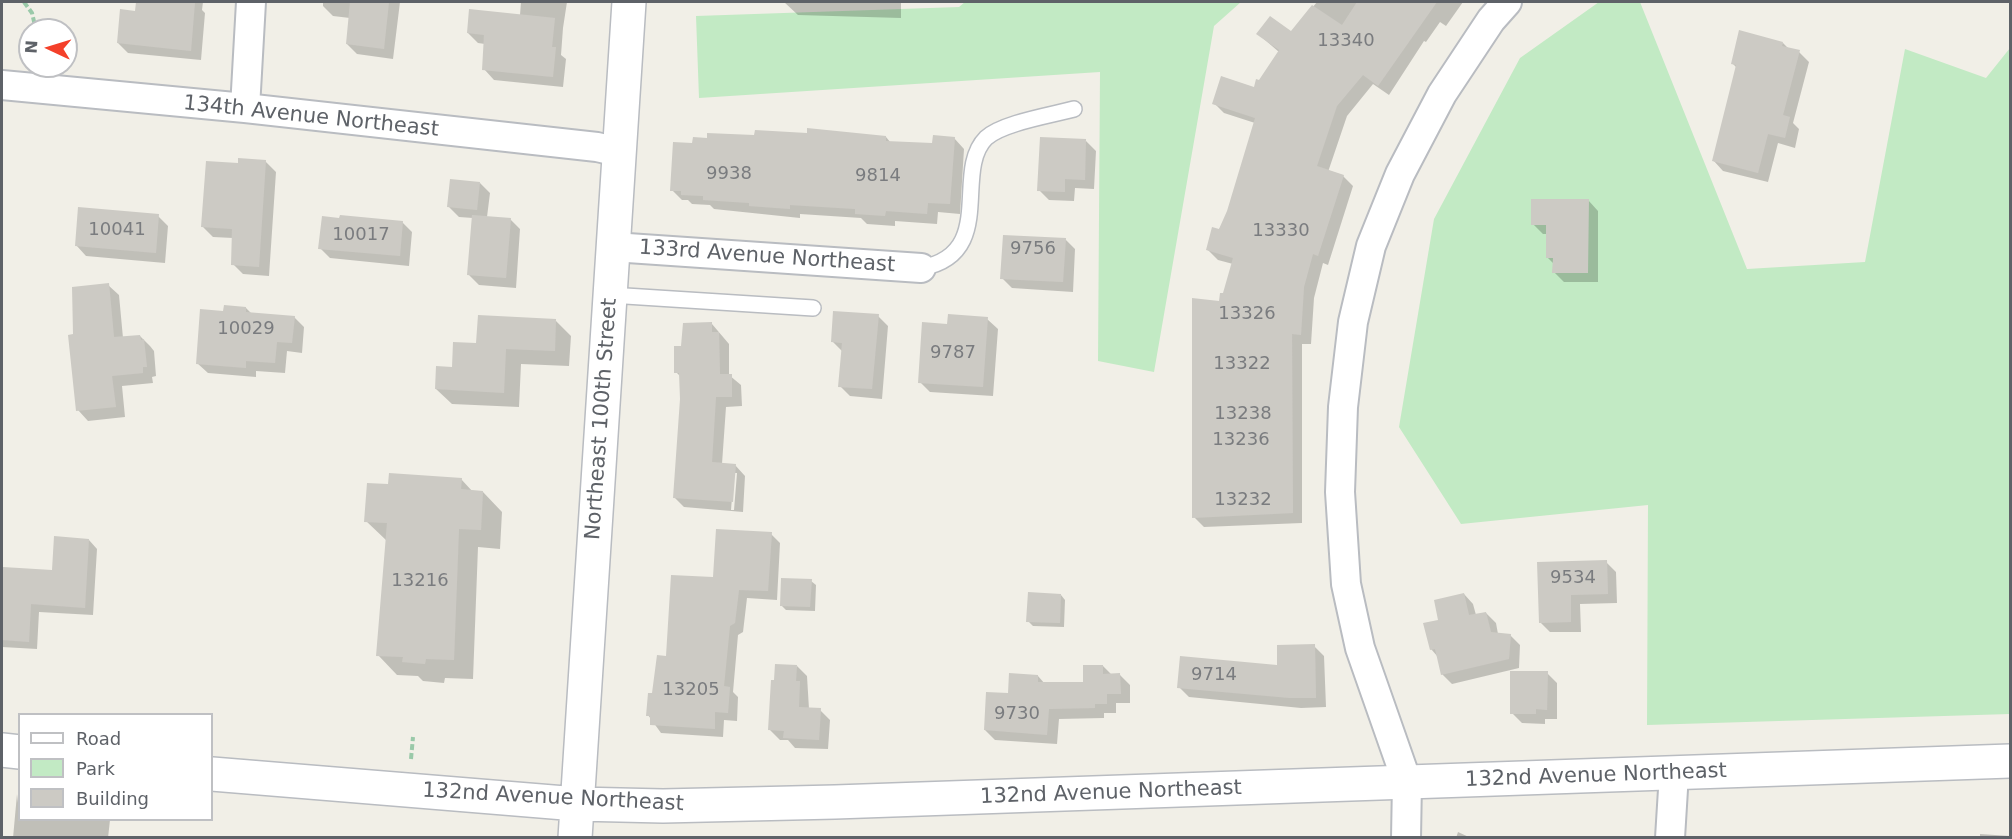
<!DOCTYPE html>
<style>
body{margin:0}
#map{position:relative;width:2012px;height:839px;overflow:hidden;background:#f1efe7;font-family:"DejaVu Sans",sans-serif}
canvas{display:block}
.frame{position:absolute;inset:0;border:3px solid #5e6268;pointer-events:none}
.legend{position:absolute;left:18px;top:713px;width:195px;height:108px;box-sizing:border-box;background:#fff;border:2px solid #bfc0c3;margin:0;padding:8px 10px;list-style:none;font-size:18px;color:#5e6268}
.legend li{display:flex;align-items:center;gap:12px;height:30px}
.legend b{width:30px;border:2px solid #bfc0c3}
.north{position:absolute;left:18px;top:18px;width:60px;height:60px;box-sizing:border-box;background:#fff;border:2px solid #bfc0c3;border-radius:50%;rotate:274deg;font-size:16px;font-weight:700;line-height:24px;text-align:center;color:#5e6268}
.north::after{content:'';display:block;margin:auto;width:21px;height:27px;background:#f4402a;clip-path:polygon(50% 0,100% 100%,50% 72%,0 100%)}
</style>
<div id="map">
<canvas width="2012" height="839"></canvas>
<div class="frame"></div>
<ul class="legend">
<li><b style="height:8px;background:#fff"></b>Road</li>
<li><b style="height:16px;background:#c2eac4"></b>Park</li>
<li><b style="height:16px;background:#cccac4"></b>Building</li>
</ul>
<div class="north">N</div>
</div>
<script>
const g = document.querySelector('canvas').getContext('2d');
g.lineJoin = 'round';
function fill(path, color) {
  g.fillStyle = color;
  g.fill(path, 'evenodd');
}
function stroke(path, color, width, dash) {
  g.strokeStyle = color;
  g.lineWidth = width;
  g.lineCap = dash ? 'butt' : 'round';
  g.setLineDash(dash || []);
  g.stroke(path);
}
function label(font, color, halo, rows, align = 'center') {
  g.font = font + ' "DejaVu Sans",sans-serif';
  g.lineWidth = 4.5;
  g.setLineDash([]);
  g.textBaseline = 'middle';
  g.strokeStyle = halo;
  g.fillStyle = color;
  for (const [text, x, y, turn = 0] of rows) {
    g.save();
    g.translate(x, y);
    g.rotate((+turn || 0) * Math.PI / 180);
    g.textAlign = isNaN(turn) ? turn : align;
    if (halo) g.strokeText(text, 0, 0);
    g.fillText(text, 0, 0);
    g.restore();
  }
}
fill(new Path2D(`
 M965 2H1241L1214 26 1154 372 1098 361 1100 72 699 98 696 16 959 7Z
 M1599 2H1640L1747 269 1865 262 1905 49 1986 78 2010 48V714L1647 725 1648 505 1461 524 1399 427 1434 219 1520 58Z`), '#c2eac4');
fill(new Path2D(`
 M138 2H203L202 10 205 13 201 60 128 53 118 43 137 12Z
 M323 2H400L393 59 357 54 347 44 350 18 333 16 323 6Z
 M521 2H567L563 28 561 55 566 59 563 87 494 80 484 69 485 44 478 43 468 33 520 15Z
 M784 2H901V18L798 15Z
 M1317 2H1463L1446 26 1440 22 1426 42 1424 41 1389 95 1373 84 1347 116 1328 172 1343 176 1353 186 1328 265 1323 263 1314 298 1311 344H1302V523L1204 527 1194 517 1224 295 1233 264 1218 260 1208 250 1229 211 1255 123 1224 113 1214 103 1255 89 1279 52 1258 34 1291 33Z
 M1783 43 1789 49 1799 52 1809 62 1793 123 1799 129 1795 148 1778 143 1768 182 1723 171 1713 160 1737 68 1733 64Z
 M886 137 891 143 934 145 954 138 964 149 960 214 938 212 937 224 895 221V226L867 224 861 218 800 214V218L714 209 710 205 692 204 688 200H682L672 190 694 144Z
 M1086 141 1096 151 1094 189 1075 188 1074 201 1049 200 1039 190Z
 M265 161 276 172 269 276 243 274 233 264V238L213 237 203 227 239 165Z
 M480 183 490 193 487 217 510 219 520 229 516 288 479 285 469 275 473 218 459 217 449 207Z
 M1588 200 1598 211V282H1564L1554 272V264L1547 257V234H1543L1533 224Z
 M158 216 168 226 165 263 86 256 76 245Z
 M402 222 412 232 409 266 330 258 320 248Z
 M1065 239 1075 249 1073 292 1012 288 1002 278Z
 M108 285 119 295 123 338 140 336 150 346 154 351 156 376 152 377 153 383 122 386 125 417 88 421 78 410 75 335Z
 M246 308 251 313 294 317 304 327 302 353 287 351 285 373 256 371V377L208 373 197 363 225 312Z
 M878 316 888 326 882 399 850 396 840 386 843 352 833 342Z
 M987 319 998 329 993 396 930 392 920 382Z
 M556 321 571 336 569 366 521 364 519 407 452 404 436 389 478 344Z
 M712 324 729 344V375L741 385 742 406 726 407 722 464 735 465 745 476 743 512 684 507 674 497 681 399V377L676 372 682 348ZM734 473H737L734 510H731Z
 M461 479 473 492H483L502 512 500 549 478 547 473 679 445 678 444 683 423 681 418 676 397 675 378 655 387 541 366 521 390 485Z
 M771 534 780 543 777 600 747 598 743 632 738 635 733 692 738 697 737 721 724 720 723 737 661 733 648 715 667 657 715 579Z
 M89 540 97 549 93 615 39 612 37 649 2 647V587L53 572Z
 M1606 562 1616 572 1617 603 1580 604 1581 632H1550L1540 622Z
 M811 581 816 585 815 611 786 610 781 605Z
 M1464 594 1473 604 1476 615 1486 613 1496 623 1498 634 1510 635 1520 645 1519 668 1452 684 1442 674 1438 657 1431 649 1440 621Z
 M1061 595 1065 600 1064 627 1033 626 1028 621Z
 M1314 646 1324 656 1326 707 1301 708 1189 697 1179 687 1279 667Z
 M797 666 807 676 809 709 820 710 830 720 828 749 795 748 788 740H780L770 730Z
 M1103 666 1112 675H1120L1130 685V703H1116V713H1104V718L1059 719 1057 744 995 740 985 730 1009 695 1038 676 1045 684 1085 683Z
 M1547 673 1557 683V719H1545V724L1522 723 1512 713Z
 M17 794 20 820H110L108 838H13Z
 M1458 832 1471 838H1456Z
 M1980 834 2010 836V838H1980Z`), '#0003');
fill(new Path2D(`
 M136 2H195L191 51 117 43 120 9 135 11Z
 M350 2H389L384 49 346 44Z
 M1357 2H1437L1378 86 1363 75 1337 106 1317 166 1344 175 1318 256 1313 254 1304 287 1301 335 1292 334 1293 513 1192 518V298L1219 301 1220 293H1223L1233 258 1206 250 1212 227 1219 229 1227 211 1255 118 1212 104 1221 76 1254 87 1256 79 1259 80 1279 50 1256 34 1270 16 1291 31 1312 5 1342 25Z
 M469 9 555 18 552 47H556L553 77 482 70 484 35 467 33Z
 M1739 30 1783 42 1782 46 1800 50 1783 115 1790 117 1785 138 1768 134 1758 173 1712 161 1736 65 1731 64Z
 M807 128 886 136V141L932 143 933 135 955 137 950 204 928 203 927 214 886 211 885 216 855 214V209L790 205V209L749 206V203L703 200V196L681 195V191H670L673 142 692 143 693 137 707 138V133L754 135 755 130 807 133Z
 M1040 137 1086 139 1085 180 1065 179V192L1037 191Z
 M238 158 266 160 259 267 231 265 232 229 201 227 206 161 238 163Z
 M450 179 480 182 477 210 447 207Z
 M1531 199H1589L1588 273H1552L1553 258H1546V225H1531Z
 M78 207 159 214 156 253 75 246Z
 M340 215 403 221 400 256 318 249 322 216 339 218Z
 M472 215 511 218 506 278 467 275Z
 M1003 235 1066 238 1063 282 1000 279Z
 M109 283 114 337 140 335 141 340 144 339 147 367H143V373L112 376 116 407 76 411 68 335 73 334 72 287Z
 M224 305 246 307V312L295 316 292 343 277 342 275 363 246 361V368L196 364 200 309 223 311Z
 M833 311 879 314 872 389 838 387 842 343 831 342Z
 M948 314 988 317 983 387 918 383 922 322 947 324Z
 M478 315 556 319 555 351 506 349 504 393 435 389 436 366 452 367 453 342 476 343Z
 M712 322V332H719L720 374H732V397H716L712 462 736 464 733 502 673 498 680 399 679 373H674V346H681L683 323Z
 M389 473 462 478 461 489 483 491 481 530 459 529 454 660 426 659 425 664 402 662 403 657 376 656 387 523 364 522 367 483 388 484Z
 M716 529 772 532 768 591 739 590 735 623 730 626 724 686 730 687 728 713 715 712V729L650 725V716H646L648 693H652L657 655 666 656 671 575 713 577Z
 M54 536 89 539 85 608 31 604 29 642 2 640 3 567 52 570Z
 M1607 560 1608 594 1571 595V622L1539 623 1537 562Z
 M781 578 812 579 810 607 780 606Z
 M1028 592 1061 594 1060 623 1026 622Z
 M1464 593 1469 615 1486 612 1491 632 1511 634 1509 659 1441 675 1435 649 1430 650 1423 623 1438 620 1434 600Z
 M1315 644 1316 698H1290L1177 688 1180 656 1277 665V645Z
 M775 664 797 665 796 681H800L799 707 821 708 819 740 783 738 784 731 768 730 771 680H774Z
 M1083 665H1103V674L1120 673 1121 694H1107V704H1095V708L1049 709 1047 735 984 730 986 692 1008 693 1009 673 1038 675V682H1083Z
 M1510 671H1548L1547 710 1536 709V714H1510Z`), '#cccac4');
const service = new Path2D(`
 M921 268C998 254 952 172 986 138 1002 123 1052 115 1074 109
 M610 295 813 308`);
const minor = new Path2D(`
 M2 85 245 108 597 147 619 152
 M245 108 251 2
 M613 247 921 268
 M1406 838 1407 782 1360 648 1346 584 1340 492 1343 407 1353 322 1371 246 1400 174 1442 94 1491 20 1507 2
 M1670 838 1674 773`);
const tertiary = new Path2D(`
 M2 750 20 752
 M212 774 577 804 663 806 835 802 2010 761
 M575 838 629 2`);
stroke(service, '#b9bcc1', 18);
stroke(minor, '#b9bcc1', 32);
stroke(tertiary, '#b9bcc1', 36);
stroke(new Path2D(`
 M24 2 32 13 36 30
 M411 759 413 737`), '#9ac9a9', 4, [6, 3]);
stroke(service, '#fff', 15);
stroke(minor, '#fff', 28);
stroke(tertiary, '#fff', 33);
label('18px', '#7a7c7f', null, [
 ["13340",1346,41],
 ["9938",729,174],
 ["9814",878,176],
 ["10041",117,230],
 ["13330",1281,231],
 ["10017",361,235],
 ["9756",1033,249],
 ["13326",1247,314],
 ["10029",246,329],
 ["9787",953,353],
 ["13322",1242,364],
 ["13238",1243,414],
 ["13236",1241,440],
 ["13232",1243,500],
 ["9534",1573,578],
 ["13216",420,581],
 ["9714",1214,675],
 ["13205",691,690],
 ["9730",1017,714]
]);
label('21px', '#5e6268', '#fff', [
 ["134th Avenue Northeast",311,117,6],
 ["133rd Avenue Northeast",767,257,4],
 ["Northeast 100th Street",602,419,-86],
 ["132nd Avenue Northeast",1596,776,-2],
 ["132nd Avenue Northeast",1111,793,-2],
 ["132nd Avenue Northeast",553,798,3]
]);
</script>
